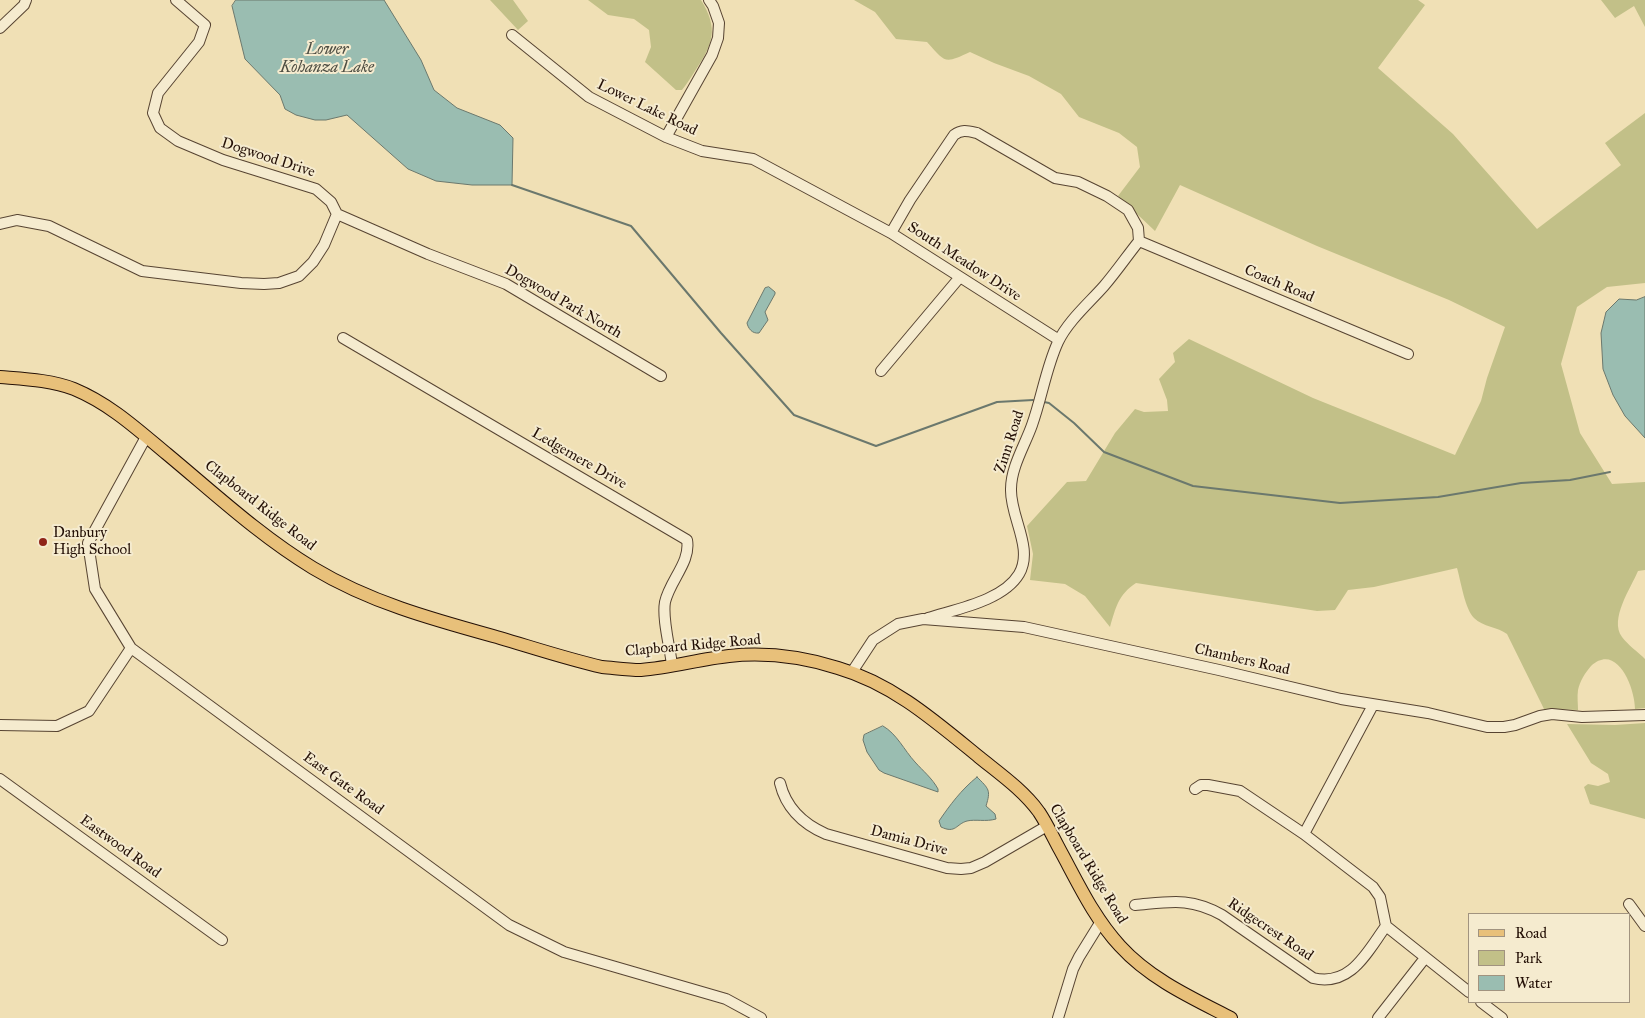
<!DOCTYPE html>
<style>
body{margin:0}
#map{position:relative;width:1645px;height:1018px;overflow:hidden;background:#f0e0b5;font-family:"IM FELL Great Primer",serif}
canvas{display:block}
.legend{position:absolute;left:1468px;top:913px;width:162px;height:90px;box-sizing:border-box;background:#f5ebcf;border:1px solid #a1937f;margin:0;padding:6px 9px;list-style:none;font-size:15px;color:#241006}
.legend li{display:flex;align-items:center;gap:10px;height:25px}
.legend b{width:25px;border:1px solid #a1937f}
</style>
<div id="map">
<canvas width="1645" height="1018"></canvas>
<ul class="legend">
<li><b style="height:6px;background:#e8c07a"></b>Road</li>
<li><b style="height:14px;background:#c2c088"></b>Park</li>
<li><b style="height:14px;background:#9abdb1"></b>Water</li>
</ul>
</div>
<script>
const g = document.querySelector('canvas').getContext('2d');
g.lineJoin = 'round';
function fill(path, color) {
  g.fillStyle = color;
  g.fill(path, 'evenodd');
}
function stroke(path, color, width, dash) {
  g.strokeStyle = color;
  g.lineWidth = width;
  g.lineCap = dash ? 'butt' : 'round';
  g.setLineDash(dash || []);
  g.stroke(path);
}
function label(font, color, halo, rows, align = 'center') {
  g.font = font + ' "IM FELL Great Primer",serif';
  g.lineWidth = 4;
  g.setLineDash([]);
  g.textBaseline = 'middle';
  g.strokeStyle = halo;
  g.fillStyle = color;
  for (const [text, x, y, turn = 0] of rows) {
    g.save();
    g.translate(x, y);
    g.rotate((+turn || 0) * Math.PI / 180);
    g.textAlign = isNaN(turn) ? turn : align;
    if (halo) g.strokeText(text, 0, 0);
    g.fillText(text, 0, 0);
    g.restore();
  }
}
fill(new Path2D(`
 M490 0H513L528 21 518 30Z
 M588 0H701C719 29 713 44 695 71 691 77 687 84 682 90H676L645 62 651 47 649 30 634 19 608 15Z
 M854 0H1418L1425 5 1378 68 1453 134 1537 229 1621 165 1605 143 1645 113V283L1607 287 1577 307 1561 364 1580 433 1612 484 1645 482V570L1638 571C1631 588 1609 619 1622 637 1628 645 1638 652 1645 659V708L1635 709C1635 688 1617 642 1591 666 1585 673 1580 681 1578 690 1577 697 1578 704 1578 710L1544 709 1507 634C1498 627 1483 627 1474 618 1465 609 1461 582 1457 568L1374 587 1348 590 1335 610 1317 611 1136 583C1118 595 1116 607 1110 627L1085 596 1065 584 1030 580 1033 554 1027 526 1067 482 1086 481 1115 433 1135 409 1144 412 1168 411 1167 400 1159 379 1175 362 1173 353 1189 339 1313 398 1455 455 1481 401 1487 378 1505 327 1449 300 1317 246 1180 185 1155 231 1118 196 1140 167 1137 147 1119 133 1079 117 1061 94 1029 76 994 63 970 52C944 64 946 63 927 42L896 39 875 12Z
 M1601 0H1645V27L1634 6 1615 18Z
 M1645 723V819L1590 804 1584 787 1588 784 1598 786 1610 782 1608 774 1591 763 1567 724 1615 725Z`), '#c2c088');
const water = new Path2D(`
 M236 0H384L421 60 434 90 457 108 500 125 513 138 512 185H472L436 181 408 169 347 115 326 120H315L296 115 285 109 280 95 245 59 232 6Z
 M769 287 775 292V294L765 312 768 320 759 333C752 334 748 328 747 323L765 288Z
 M1645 297V438L1625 416 1613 395 1603 369 1601 333 1606 312 1619 299 1636 300Z
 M883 726C897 734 904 750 915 762 923 771 932 778 938 789V792L884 773 879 770 867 752 863 740 864 735Z
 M977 777C989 789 991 790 986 806L995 814 996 819C986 822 975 819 967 821 956 824 956 834 941 827L939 821C950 805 961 790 977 777Z`);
fill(water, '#9abdb1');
stroke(water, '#6b786d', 1);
stroke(new Path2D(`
 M512 185 631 226 721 333 794 415 876 446 997 402 1033 400
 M1044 402 1049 403 1074 423 1104 452 1193 486 1340 503 1438 497 1521 483 1570 480 1610 472`), '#6b786d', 2);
const minor = new Path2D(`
 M0 28 24 5 26 0
 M512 35 589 97 666 137 702 151 753 159 891 233 1059 340
 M666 137 712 55 718 38 719 23 713 6 709 0
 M337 214 428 254 506 284 661 376
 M0 224 17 220 49 226 142 271 241 283 264 284 279 283 299 276 313 262 324 245 337 214 331 202 316 189 223 160 178 141 160 128 153 113 158 93 199 42 205 25 176 0
 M891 233 910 200 954 135C962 129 968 131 977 133L1055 178 1078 182 1107 196 1128 210 1138 228 1139 241
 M1139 241 1408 354
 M343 338 687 540C691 562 670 580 665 602 662 619 670 647 672 665
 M881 371 960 277
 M146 437 88 543 95 589 131 648 509 925 564 952 726 999 761 1018
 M928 618C956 609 1003 601 1019 574 1034 548 1010 517 1011 489 1011 467 1025 445 1032 425 1042 397 1046 368 1058 342 1068 321 1089 303 1104 286 1116 272 1127 256 1139 241
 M852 672 873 640 898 624 923 619 1024 627 1219 670 1341 699 1428 713 1487 727H1504L1515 725 1540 716 1552 714 1582 717 1645 715
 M0 725 57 726 89 711 131 648
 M0 779 222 940
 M780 783C786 808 803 824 826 834L947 868 961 869 971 868 985 862 1047 826
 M1304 834 1373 705
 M1629 904 1645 926
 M1135 905C1170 902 1190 897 1222 915L1313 978C1351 987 1367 952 1386 926L1380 897 1373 887 1304 834 1240 791 1208 785H1201L1195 789
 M1386 926 1469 992
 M1481 1002 1502 1018
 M1058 1018 1073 969 1079 957 1100 923
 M1378 1018 1425 958`);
const major = new Path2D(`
 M0 377C24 379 51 380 74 389 110 404 137 429 167 454 214 493 260 536 313 568 371 603 435 620 500 638 534 648 567 659 602 667 615 668 627 670 641 670 670 668 700 659 729 656 766 652 803 657 838 668 893 684 935 721 979 757 1000 774 1023 790 1039 812 1047 824 1053 837 1060 850 1078 883 1094 918 1120 946 1150 979 1192 998 1231 1018`);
stroke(minor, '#574432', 12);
stroke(major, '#241006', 14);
stroke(minor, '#f5ebcf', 10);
stroke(major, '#e8c07a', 12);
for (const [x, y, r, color] of [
 [43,542,5,"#8f2418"]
]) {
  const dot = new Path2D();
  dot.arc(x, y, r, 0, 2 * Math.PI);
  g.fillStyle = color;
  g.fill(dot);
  stroke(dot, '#f5ebcf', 2);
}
label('15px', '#241006', '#f5ebcf', [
 ["Lower Lake Road",647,108,26],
 ["Dogwood Drive",268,158,18],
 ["South Meadow Drive",964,262,33],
 ["Coach Road",1279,284,23],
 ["Dogwood Park North",563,302,30],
 ["Zinn Road",1010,442,-72],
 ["Ledgemere Drive",579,459,30],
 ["Clapboard Ridge Road",260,506,38],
 ["Clapboard Ridge Road",693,646,-5],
 ["Chambers Road",1242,660,13],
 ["East Gate Road",343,784,36],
 ["Damia Drive",909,841,15],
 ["Eastwood Road",120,847,36],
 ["Clapboard Ridge Road",1088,864,59],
 ["Ridgecrest Road",1270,930,34]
]);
label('15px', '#241006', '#f5ebcf', [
 ["Danbury",53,533],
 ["High School",53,550]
], 'left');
label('italic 16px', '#4d4d42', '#f5ebcf', [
 ["Lower",327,50],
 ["Kohanza Lake",327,68]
]);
</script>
